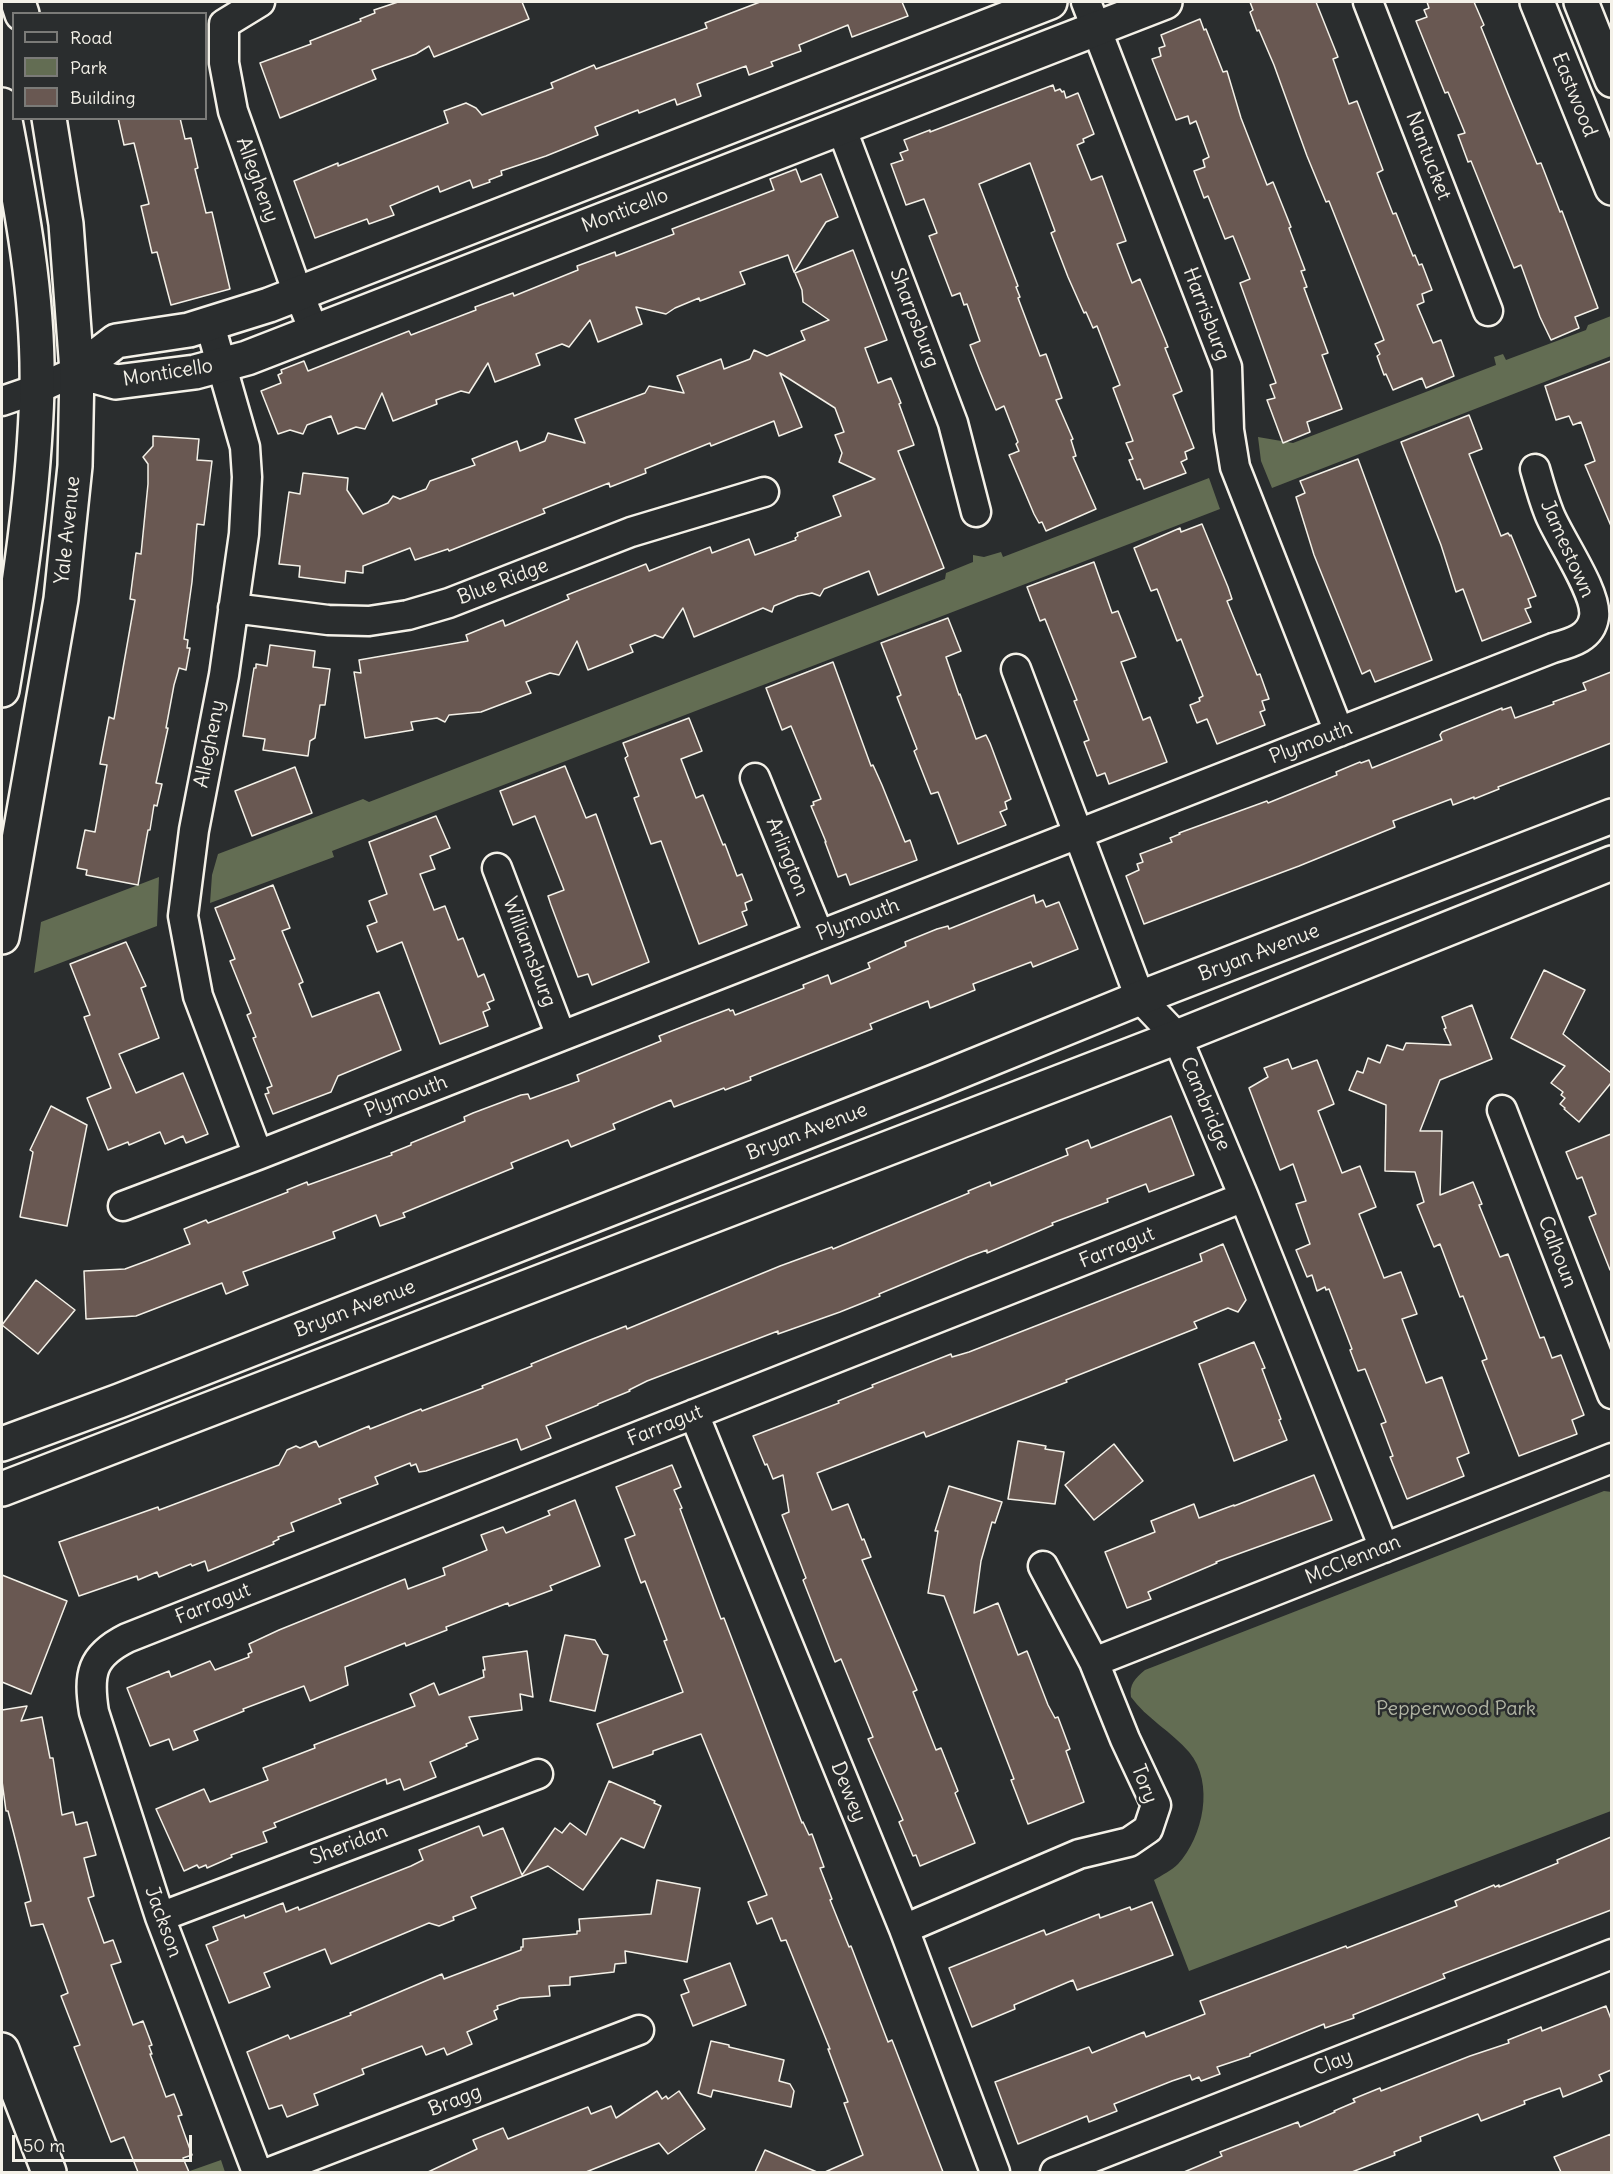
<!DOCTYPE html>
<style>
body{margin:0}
#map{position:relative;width:1613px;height:2174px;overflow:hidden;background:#2a2d2e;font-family:Delius,sans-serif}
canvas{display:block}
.frame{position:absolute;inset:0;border:3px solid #f4f1e8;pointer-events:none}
.legend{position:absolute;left:12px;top:12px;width:195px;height:108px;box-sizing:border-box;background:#2a2d2e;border:2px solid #7b7b78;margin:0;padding:8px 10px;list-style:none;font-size:18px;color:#f4f1e8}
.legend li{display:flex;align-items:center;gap:12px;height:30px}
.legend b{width:30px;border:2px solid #7b7b78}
.scale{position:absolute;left:12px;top:2135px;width:180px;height:27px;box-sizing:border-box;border:3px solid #f4f1e8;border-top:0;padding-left:8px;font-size:18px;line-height:21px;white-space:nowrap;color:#f4f1e8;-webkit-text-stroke:4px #2a2d2e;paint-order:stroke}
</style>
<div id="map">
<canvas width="1613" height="2174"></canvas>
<div class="frame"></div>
<ul class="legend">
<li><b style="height:8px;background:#2a2d2e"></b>Road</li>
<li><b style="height:16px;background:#636d53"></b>Park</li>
<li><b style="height:16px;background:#695852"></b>Building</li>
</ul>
<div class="scale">50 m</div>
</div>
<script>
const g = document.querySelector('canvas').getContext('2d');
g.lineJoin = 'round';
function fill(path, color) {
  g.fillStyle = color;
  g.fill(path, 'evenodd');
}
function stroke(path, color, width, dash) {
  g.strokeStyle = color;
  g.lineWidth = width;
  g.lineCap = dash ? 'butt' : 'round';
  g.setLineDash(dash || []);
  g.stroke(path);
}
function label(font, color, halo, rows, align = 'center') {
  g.font = font + ' Delius,sans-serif';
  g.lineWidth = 5;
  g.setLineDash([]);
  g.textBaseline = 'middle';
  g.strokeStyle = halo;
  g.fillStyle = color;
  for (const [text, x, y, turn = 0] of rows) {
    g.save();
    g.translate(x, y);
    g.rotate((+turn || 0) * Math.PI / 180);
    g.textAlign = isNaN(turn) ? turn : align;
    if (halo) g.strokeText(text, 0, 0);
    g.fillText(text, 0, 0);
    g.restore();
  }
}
fill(new Path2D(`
 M1611 316V356L1272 488 1261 461 1258 437 1293 443 1496 365 1494 357 1503 354 1506 360 1586 330 1588 325Z
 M1209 478 1220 509 332 851 334 857 210 903 212 875 218 854 363 799 369 802 945 579 946 573 973 562V555L984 557 1001 552 1003 557Z
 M159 877 157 926 34 973 41 922Z
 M1604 1491 1612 1492 1611 1811 1189 1971 1154 1880C1162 1875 1171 1871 1178 1864 1203 1837 1215 1783 1189 1752 1172 1732 1146 1718 1131 1697 1129 1685 1135 1678 1145 1670Z
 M221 2160 225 2172H187Z`), '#636d53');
const building = new Path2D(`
 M398 2H522L529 19 434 57 429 46 416 54 372 70 376 79 280 118 260 63 311 44 310 41 361 21 360 19 375 13 374 10Z
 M760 2H902L908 16 852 37 848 25 799 45 801 51 771 62 773 66 749 75 746 66 697 84 701 96 677 105 675 99 639 113 638 110 595 127 598 135 546 156 501 171 502 175 489 180 490 182 473 188 470 180 440 192 438 186 390 206 394 215 369 224 367 219 315 238 294 181 338 163V166L448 123 444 111 466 103 476 108 482 115 553 88 551 83 594 65 596 69 707 28 705 23Z
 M1250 2H1316L1338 57 1333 59 1349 104 1357 101 1383 170 1377 173 1393 214 1396 213 1413 256 1415 255 1419 265 1422 264 1432 290 1422 294 1424 302 1417 305 1433 343 1441 340 1454 376 1426 388 1422 378 1393 390 1386 374 1384 375 1377 356 1380 354 1375 344 1384 340 1329 201 1326 202 1307 156 1274 65 1259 30 1257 31 1250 12 1253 10Z
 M1427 2H1474L1484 25 1481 27 1508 94 1537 164 1541 163 1560 212 1562 211 1598 308 1575 317 1579 328 1551 340 1540 317 1521 265 1514 268 1471 161 1468 162 1458 135 1465 133 1448 92 1445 93 1416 21 1427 17 1424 10 1429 8Z
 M1200 19 1204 30 1206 29 1223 72 1227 71 1241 118 1267 185 1273 182 1291 227 1289 228 1305 270 1301 271 1307 287 1304 288 1328 353 1322 355 1342 409 1307 422 1310 432 1283 443 1267 400 1275 398 1270 385 1276 383 1240 283 1250 279 1233 236 1225 239 1208 196 1204 198 1194 171 1205 167 1203 160 1209 157 1196 121 1190 124 1188 116 1176 120 1152 59 1161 56 1159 48 1165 46 1161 35Z
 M1053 85 1055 91 1060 89 1062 92 1064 91 1066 98 1078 93 1094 134 1083 139 1084 142 1077 145 1091 180 1102 176 1126 241 1117 244 1132 283 1140 279 1164 337 1168 347 1165 348 1182 391 1173 395 1194 448 1185 452 1187 459 1181 462 1186 473 1144 489 1140 479 1137 480 1129 460 1133 459 1126 443 1133 441 1113 388 1120 385 1097 326 1093 328 1086 312 1084 313 1068 277 1051 233 1055 231 1030 163 979 184 1018 286 1016 287 1020 297 1018 298 1040 356 1046 354 1062 398 1056 400 1073 439 1071 440 1076 456 1073 457 1096 509 1046 531 1042 522 1039 523 1034 514 1009 455 1019 451 1016 444 1018 442 1004 406 996 410 980 371 970 345 980 341 967 304 964 305 960 293 952 296 929 236 937 233 924 199 906 205 891 164 903 160 900 153 908 150 904 140 930 130V132Z
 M118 118H180L185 139 191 138 198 168 195 169 206 213 212 212 230 289 171 305 157 252 152 253 141 206 149 204 134 143 124 145Z
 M796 169 801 182 821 174 838 217 826 222 794 272 788 255 740 272 745 284 700 301 699 298 675 308 666 314 636 307 642 324 598 342 590 320 569 347 562 344 536 354 540 365 495 382 488 363 469 393 461 391 436 400 437 404 393 421 382 393 365 429 356 427 338 434 331 416 307 425 303 434 290 430 278 434 261 391 281 383 278 375 282 373 281 370 304 361 308 371 409 331 411 335 476 310 475 307 513 293 514 296 578 270 577 266 615 252 616 256 674 234 672 229 774 190 770 179Z
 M853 250 887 340 865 348 878 383 891 378 901 403 899 404 914 445 898 451 944 568 878 595 869 571 824 589 820 596 812 593 798 596 774 606 772 612 763 608 694 637 683 608 663 638 655 635 630 645 633 652 588 670 577 641 559 675 550 673 526 682 531 693 481 712 449 715 445 722 437 718 411 722 413 730 365 738 354 672 361 673 359 660 468 641 466 635 503 620 505 626 569 599 567 595 646 564 649 571 710 547 712 553 749 539 755 555 796 540 795 538 798 536 797 533 841 516 833 496 875 479 839 462 842 453 835 435 844 432 835 408 780 373 802 427 779 436 774 421 711 446 710 443 645 469 646 473 610 487 609 483 543 509 545 513 449 551 448 549 415 560 410 548 363 566V573L346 571 345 583 299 577 300 566 279 564 289 492 300 494 303 473 348 478 347 490 363 514 388 503 393 496 400 499 426 489 430 481 475 465 472 459 517 441 520 451 545 441 548 433 585 443 575 419 645 393 649 386 684 393 677 376 721 359 724 369 750 359 754 350 767 356 805 340 801 331 829 320 803 302 802 290 795 273Z
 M1611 361V526L1585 465 1595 461 1581 422 1573 425 1569 416 1556 420 1545 386Z
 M1469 415 1482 449 1469 454 1501 536 1508 533 1510 536 1511 535 1536 596 1528 599 1531 607 1525 609 1531 622 1482 641 1463 589 1456 592 1441 545 1401 442Z
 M153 436 199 439 197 460 212 461 204 525 197 524 192 582 184 639 188 640 187 648H190L186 670 179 668 174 685 166 728H168L156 783 162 784 157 806 154 805 150 830H148L138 885 86 875 87 870 77 868 85 830 95 832 107 765 100 764 109 717 114 719 135 600 130 599 136 553 141 554 148 484V464L143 457 153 446Z
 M1358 459 1432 660 1375 682 1370 670 1362 674 1314 555 1296 497 1305 493 1300 481Z
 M1202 524 1228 587 1232 599 1227 601 1257 675 1260 674 1269 699 1262 701 1265 710 1260 712 1265 725 1217 744 1207 719 1197 723 1190 705 1200 701 1199 698 1203 696 1181 639 1177 641 1157 589 1151 591 1134 548 1180 528 1181 532Z
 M1094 562 1112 613 1118 611 1136 657 1121 662 1143 720 1150 717 1167 762 1109 784 1105 773 1097 776 1084 742 1089 740 1074 701 1077 700 1045 619 1040 621 1027 587Z
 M948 618 961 651 946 657 959 695 960 694 976 739 986 735 990 743 1011 799 1005 802 1007 809 1000 812 1006 825 958 844 938 792 931 794 914 751 917 749 897 697 901 695 881 643Z
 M270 645 315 651 313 667 330 669 325 705H320L315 738 310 741 308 756 263 750 265 739 243 736 254 668H256V664L267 666Z
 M833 662 871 766 873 765 882 785 905 842 910 840 917 860 850 885 846 874 838 877 825 842H826L811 806 814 805 813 802 821 799 791 726 782 730 766 688Z
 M1611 672V743L1498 787 1499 789 1474 799V797L1453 805 1451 799 1393 821 1395 827 1299 866 1144 924 1126 876 1139 870 1137 864 1143 862 1140 854 1172 842 1170 838 1180 834 1179 833 1267 801 1268 803 1337 775 1336 772 1360 762 1361 763 1369 760 1372 768 1442 740 1440 735 1442 732 1502 708V710L1511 707 1515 718 1554 704 1553 702 1586 690 1583 683Z
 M689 718 702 751 681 759 696 798 703 795 723 845 725 844 737 876 742 874 752 900 745 903 747 910 742 912 747 925 699 944 661 841 651 844 634 798 639 796 625 758 628 756 623 743Z
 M565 766 586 818 596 814 649 962 592 985 588 974 578 977 551 905 548 896 564 890 535 816 513 825 500 791Z
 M295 767 312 813 252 836 235 791Z
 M436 816 450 848 430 856 435 869 420 874 434 910 445 906 458 940 463 938 478 977 484 974 494 1000 487 1003 490 1009 483 1012 488 1026 440 1044 402 942 377 952 367 926 377 922 369 901 387 894 369 842Z
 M273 885 290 928 282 931 303 982 299 984 312 1017 379 992 401 1050 338 1076 331 1092 273 1114 265 1094 269 1093 267 1088 272 1086 253 1038 256 1037 247 1015 251 1013 230 961 235 959 215 908Z
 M1034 895 1036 903 1043 900 1046 907 1059 902 1078 949 1033 967 1031 962 973 984 975 990 930 1008 928 1001 870 1024 872 1029 770 1069 750 1077 751 1080 725 1090 724 1088 674 1107 671 1100 613 1124 615 1129 571 1147 568 1140 511 1163 513 1168 403 1213 405 1217 380 1226 376 1215 333 1232 335 1238 243 1272 248 1285 226 1294 222 1283 136 1316 86 1319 84 1271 125 1269 152 1259 190 1244 184 1229 206 1220 208 1223 288 1192 287 1190 307 1182 308 1185 392 1155 391 1153 411 1145V1143L465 1121 464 1117 473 1113 521 1095 528 1094 530 1099 579 1081 577 1075 661 1041 659 1036 692 1023 729 1009 730 1011 733 1010 735 1015 804 988 803 985 828 975 831 984 870 968 868 963 906 946 905 942 937 929 948 926 949 929Z
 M126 942 146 986 141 988 159 1038 119 1054 136 1093 183 1073 208 1134 186 1143 183 1136 165 1144 160 1132 129 1145 128 1142 108 1150 87 1098 111 1088 84 1017 90 1015 70 964Z
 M1544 970 1585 990 1563 1034 1611 1073V1083L1579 1122 1564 1109 1565 1108 1560 1104 1565 1098 1561 1095 1563 1092 1551 1083 1565 1066 1511 1038Z
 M1472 1005 1492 1059 1440 1080 1420 1131H1442L1440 1195 1473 1182 1482 1204 1479 1205 1500 1257 1508 1254 1540 1338 1544 1337 1552 1358 1561 1355 1584 1415 1572 1420 1577 1434 1519 1456 1482 1361 1487 1359 1463 1296 1460 1297 1440 1244 1434 1247 1417 1205 1424 1202 1415 1172 1385 1171 1386 1105 1349 1090 1357 1071 1363 1073 1368 1058 1380 1063 1387 1045 1403 1050 1406 1043 1451 1045 1444 1029 1446 1028 1442 1017Z
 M1288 1059 1292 1069 1317 1060 1334 1104 1318 1111 1342 1173 1360 1166 1376 1207 1359 1214 1384 1278 1401 1272 1417 1314 1402 1319 1426 1383 1442 1377 1469 1453 1457 1458 1464 1476 1407 1499 1390 1457 1393 1456 1381 1424 1386 1422 1365 1369 1358 1371 1350 1350 1352 1349 1329 1289 1326 1290 1325 1287 1317 1291 1312 1275 1307 1277 1296 1250 1310 1244 1296 1204 1306 1201 1293 1164 1280 1170 1249 1088 1268 1077 1264 1068Z
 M51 1106 87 1125 67 1226 20 1217 33 1152 30 1150Z
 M1171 1116 1194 1175 1149 1192 1146 1184 1107 1199 1108 1202 1052 1223 1053 1225 1013 1242 987 1253V1250L968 1257 879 1294 880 1296 840 1312 778 1334V1331L647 1381 629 1390 630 1391 598 1404V1405L546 1426 551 1438 521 1450 517 1439 426 1471 419 1472 416 1464 411 1466 410 1463 375 1477 378 1484 339 1499 341 1503 291 1523 294 1531 278 1537 279 1539 273 1542 274 1544 208 1571 205 1561 192 1566 191 1564 159 1577 157 1572 138 1580 137 1576 79 1596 59 1542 158 1507 159 1510 279 1465 287 1450 296 1446 300 1448 316 1441 319 1447 369 1426 370 1429 421 1409 422 1411 483 1388 482 1386 532 1366 531 1364 585 1342 626 1326 627 1329 780 1266 832 1247 833 1249 969 1193 968 1191 990 1182 991 1186 1068 1155 1066 1149 1088 1140 1091 1148Z
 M1611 1134V1270H1610L1589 1217 1596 1214 1582 1177 1577 1179 1566 1152Z
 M1223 1244 1246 1300 1238 1312 1228 1308 1194 1322 1197 1328 1066 1380 1067 1382 926 1437 924 1432 817 1473 832 1510 848 1504 862 1540 864 1539 871 1557 862 1560 917 1690 913 1692 936 1750 941 1748 958 1791 955 1793 975 1843 920 1866 916 1855 913 1856 899 1822 903 1820 868 1739 873 1737 841 1659 835 1662 803 1580 806 1578 782 1515 789 1512 783 1475 773 1479 767 1464 765 1465 753 1436 839 1403 838 1401 873 1387 872 1385 951 1354 952 1357 969 1352 1202 1261 1200 1254Z
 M36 1280 75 1310 38 1354 2 1325Z
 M1254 1342 1265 1368 1262 1369 1281 1419 1279 1420 1287 1440 1234 1461 1199 1364Z
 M1018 1441 1046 1446 1045 1449 1064 1452 1055 1504 1008 1499Z
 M1114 1444 1143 1481 1094 1520 1065 1485Z
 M672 1465 681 1487 674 1490 682 1508 680 1509 721 1619 724 1618 802 1823 803 1822 809 1835 812 1834 824 1867 820 1868 832 1899 830 1900 849 1947 851 1946 888 2042 892 2040 943 2172H825L863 2155 844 2103 848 2102 828 2049H830L786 1940 781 1941 772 1918 757 1924 748 1902 767 1895 701 1734 653 1751V1754L613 1768 597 1724 683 1692 664 1641 667 1640 645 1581 641 1583 625 1539 635 1535 616 1487Z
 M1314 1475 1332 1520 1216 1562 1217 1563 1148 1592 1151 1599 1127 1608 1105 1552 1155 1532 1151 1521 1194 1504 1199 1518 1234 1505V1506Z
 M949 1486 1002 1502 995 1523 992 1522 981 1561 974 1613 998 1603 1018 1655 1027 1651 1048 1705 1055 1718 1058 1717 1070 1749 1066 1751 1084 1802 1028 1824 1011 1780 1014 1779 944 1596 928 1593 938 1531H935Z
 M575 1500 600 1566 550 1586 552 1590 509 1606 508 1603 446 1627 447 1630 406 1646 405 1643 345 1667 348 1685 310 1701 304 1686 243 1709 244 1711 194 1731 198 1740 173 1750 169 1739 150 1746 127 1688 169 1671 171 1677 210 1661 215 1670 249 1657 248 1654 252 1652 249 1644 279 1630 405 1579 408 1589 445 1575 443 1568 487 1550 481 1535 503 1527 506 1533 550 1515 548 1511Z
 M2 1575 67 1601 31 1694 2 1682Z
 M565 1635 595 1640 603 1654 608 1655 595 1711 550 1701Z
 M527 1651 533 1697 520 1694 522 1710 469 1717 478 1739 466 1744 467 1746 430 1762 436 1777 404 1790 400 1779 387 1784 386 1779 274 1823 276 1827 263 1832 267 1842 231 1855 232 1857 207 1868 206 1865 199 1868 197 1865 184 1871 156 1809 204 1789 210 1802 268 1780 263 1768 315 1748 314 1745 415 1706 410 1694 434 1683 439 1695 484 1677 483 1670H485L483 1657Z
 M27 1706 21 1721 42 1717 50 1758H53L62 1815 73 1812 76 1825 87 1822 96 1855 84 1858 94 1896 88 1898 104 1943 113 1940 121 1962 111 1965 133 2025 143 2021 152 2045 149 2046 152 2054H150L166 2097 174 2094 182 2115 178 2116 192 2155 183 2158 189 2172H138L124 2137 111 2142 74 2047 80 2045 61 1996 68 1993 43 1924 31 1926 25 1903 31 1901 8 1811H6L2 1781V1710Z
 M609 1781 655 1801 654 1803 661 1806 644 1848 621 1838 583 1890 548 1866 471 1897 476 1908 453 1917 454 1920 439 1926 429 1923 331 1964 325 1949 264 1973 270 1987 229 2003 206 1945 218 1940 213 1927 244 1915 245 1918 283 1903 286 1912 298 1907 299 1910 411 1866 423 1860 419 1850 479 1826 483 1836 503 1828 522 1875 555 1828 562 1833 570 1823 586 1835Z
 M1611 1837V1910L1443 1974 1445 1978 1353 2015 1354 2018 1325 2028 1324 2024 1250 2054V2056L1217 2067 1220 2074 1201 2081 1199 2077 1192 2080 1190 2075 1172 2081 1114 2104 1117 2111 1089 2122 1087 2116 1018 2144 995 2082 1089 2047 1092 2053 1144 2032 1146 2037 1205 2014 1200 2001 1346 1946 1347 1948 1457 1906 1455 1901 1494 1885 1495 1887 1499 1885V1887L1558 1863 1557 1860Z
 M657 1880 700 1888 687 1962 625 1951 626 1963 615 1964 614 1972 570 1977V1985L549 1986 550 1996 520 1998 497 2006 498 2009 494 2011 497 2019 467 2032 472 2044 447 2055 444 2048 426 2055 422 2046 362 2069 364 2074 314 2094 318 2105 287 2117 282 2105 269 2109 247 2052 288 2035 290 2039 351 2015 350 2013 442 1974 444 1979 521 1950V1947H523V1939L577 1934V1931H580L579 1919 651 1914Z
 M1152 1902 1173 1955 1077 1990 1073 1980 1014 2005 1015 2009 972 2027 949 1968 1044 1930 1046 1935 1099 1914 1100 1918 1130 1907 1131 1910Z
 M730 1963 746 2005 693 2026 681 1995 689 1992 684 1980Z
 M1606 2006 1611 2019V2070L1599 2075 1602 2081 1563 2097 1560 2088 1524 2101 1525 2104 1481 2121 1478 2114 1420 2137 1421 2141 1394 2152 1395 2155 1352 2172H1184L1222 2156 1220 2152 1298 2122 1300 2127 1335 2112 1334 2111 1355 2102 1353 2099 1380 2088 1381 2091 1470 2056 1509 2043 1508 2040 1541 2027 1542 2031Z
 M711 2041 729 2045V2047L784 2060 779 2081 790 2084 794 2091 791 2107 713 2090 711 2097 698 2093Z
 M657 2091 662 2099 666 2096 668 2099 679 2091 705 2129 668 2154 659 2143 586 2172H428L477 2149 473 2140 503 2128 508 2139 588 2107 591 2114 611 2106 616 2118Z
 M1611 2134V2172H1561L1554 2157Z
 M765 2150 817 2172H755Z`);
fill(building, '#695852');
stroke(building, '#f4f1e8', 1.5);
const street = new Path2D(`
 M260 2 224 24V63L233 111 292 277 314 331
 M1086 2 1227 367 1229 430 1235 467 1339 732
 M1368 2 1488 311
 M841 127 953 423 976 512
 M210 325 245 447 247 477 244 534 224 675 194 830 183 916 198 996 258 1155
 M2 401 37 389 77 371
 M233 608 328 620 369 621 408 615 449 603 631 532 764 492
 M1016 669 1140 998 1177 1037 1244 1197 1384 1548
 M755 778 819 935
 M497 868 561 1036
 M1502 1110 1612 1394
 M123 1206 258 1155 1553 648C1571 643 1591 638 1594 617 1598 593 1558 537 1549 513 1543 498 1539 483 1535 469
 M694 1414 904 1929 995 2172
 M1094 1662 1612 1458
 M160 1917 538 1774
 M904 1929 1079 1854 1129 1842 1148 1829 1156 1805 1125 1739 1094 1662 1043 1566
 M257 2172 160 1917 94 1712C88 1674 91 1656 127 1638L1244 1197
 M270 2172 639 2030
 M1055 2172 1612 1954`);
const secondary = new Path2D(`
 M18 2 22 14
 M1537 2 1612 188
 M1581 2 1612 80
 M2 105C20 199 39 294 37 390 34 491 19 591 2 690
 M77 371 116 382 195 372 247 358 1165 2
 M77 371 116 341 189 330 269 305 1050 2
 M2 937 61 599 75 466 77 371 66 224 49 118
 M2 1444 119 1401 934 1082 1140 998 1612 816
 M2 1489 1177 1037 1612 863
 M2 2050 49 2172`);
stroke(street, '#f4f1e8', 33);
stroke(secondary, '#f4f1e8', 38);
stroke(street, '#2a2d2e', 28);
stroke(secondary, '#2a2d2e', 33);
label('20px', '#f4f1e8', '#2a2d2e', [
 ["Eastwood",1574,95,68],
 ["Nantucket",1428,156,69],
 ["Allegheny",257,180,70],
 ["Monticello",625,211,-21],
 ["Harrisburg",1206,314,69],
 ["Sharpsburg",914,318,69],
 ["Monticello",168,373,-9],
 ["Yale Avenue",68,530,-84],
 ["Jamestown",1567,549,66],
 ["Blue Ridge",503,582,-21],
 ["Plymouth",1311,743,-21],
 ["Allegheny",210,744,-79],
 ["Arlington",787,857,68],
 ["Plymouth",858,920,-21],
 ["Williamsburg",529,952,69],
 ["Bryan Avenue",1259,953,-21],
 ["Plymouth",406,1097,-21],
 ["Cambridge",1205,1104,67],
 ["Bryan Avenue",807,1132,-21],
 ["Farragut",1117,1248,-22],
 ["Calhoun",1557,1252,69],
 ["Bryan Avenue",355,1309,-21],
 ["Farragut",665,1426,-22],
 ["McClennan",1353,1560,-22],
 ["Farragut",213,1604,-22],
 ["Tory",1144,1784,69],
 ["Dewey",848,1792,68],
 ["Sheridan",349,1845,-21],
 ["Jackson",163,1922,70],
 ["Clay",1333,2063,-21],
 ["Bragg",455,2101,-21]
]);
label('20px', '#b3b6a5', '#2a2d2e', [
 ["Pepperwood Park",1456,1709]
]);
</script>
